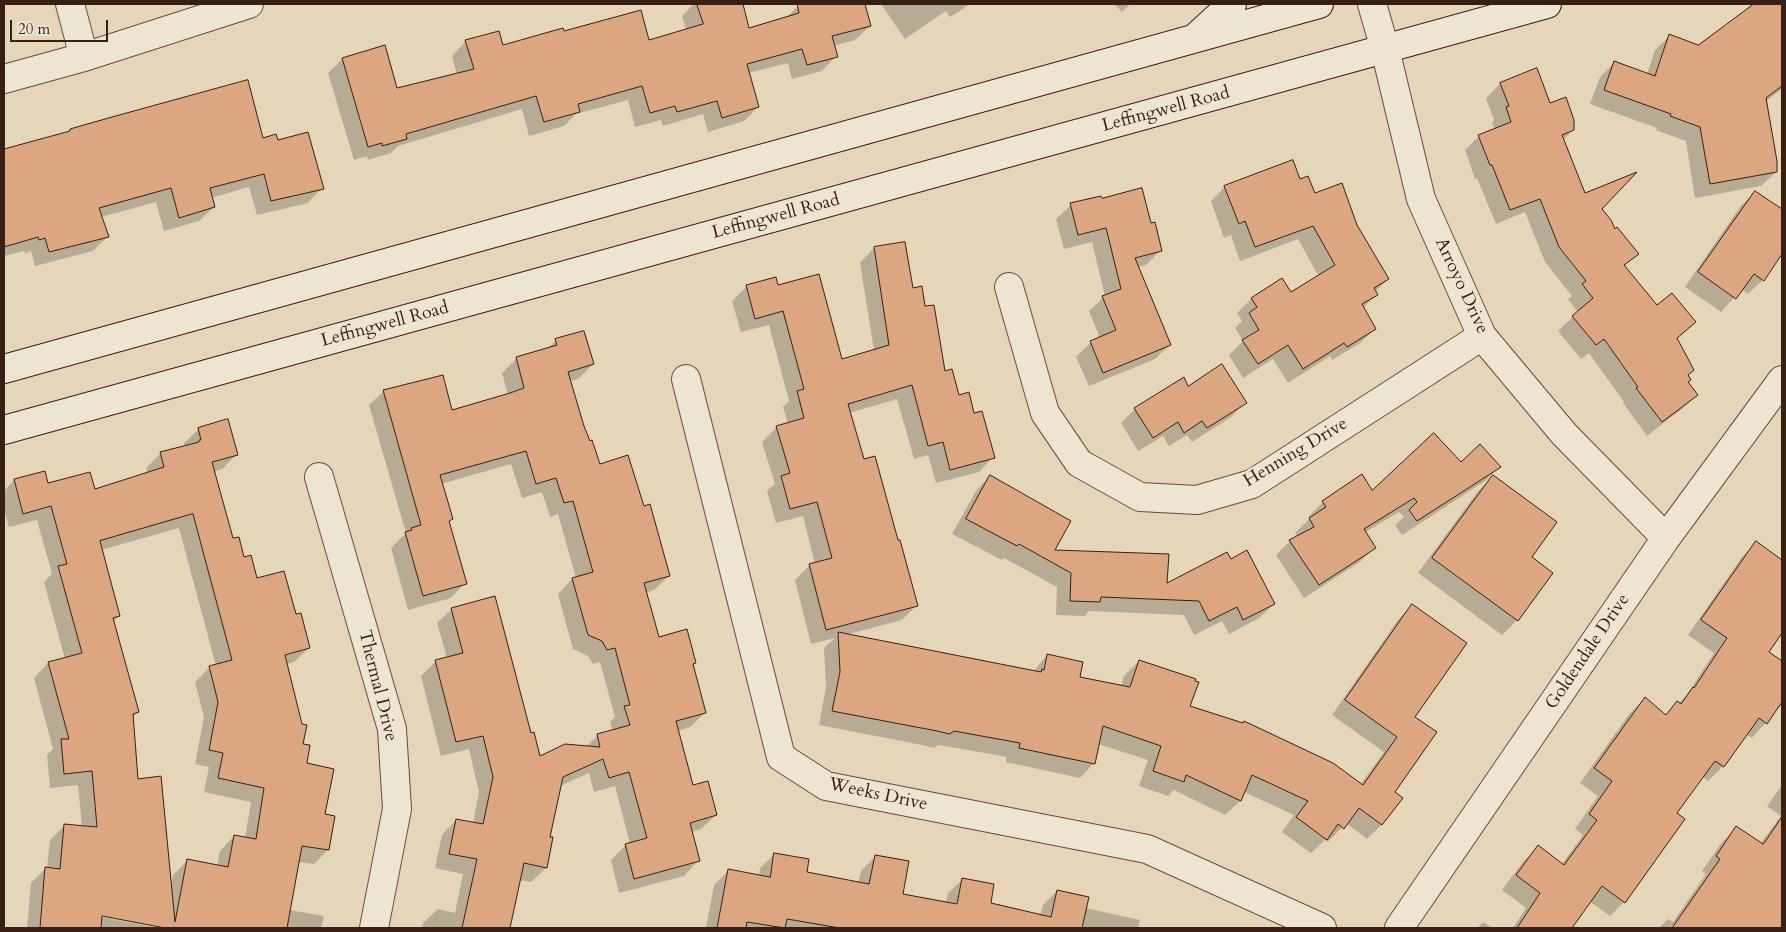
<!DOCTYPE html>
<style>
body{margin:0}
#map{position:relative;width:1786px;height:932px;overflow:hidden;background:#e5d6b9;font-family:Cardo,serif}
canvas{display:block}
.frame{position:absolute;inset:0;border:5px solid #381f14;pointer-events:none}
.scale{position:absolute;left:10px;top:20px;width:98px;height:22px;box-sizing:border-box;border:2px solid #381f14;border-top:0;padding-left:6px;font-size:15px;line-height:18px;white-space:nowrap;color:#381f14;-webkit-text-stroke:4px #eee4d2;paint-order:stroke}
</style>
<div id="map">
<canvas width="1786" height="932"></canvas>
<div class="frame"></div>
<div class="scale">20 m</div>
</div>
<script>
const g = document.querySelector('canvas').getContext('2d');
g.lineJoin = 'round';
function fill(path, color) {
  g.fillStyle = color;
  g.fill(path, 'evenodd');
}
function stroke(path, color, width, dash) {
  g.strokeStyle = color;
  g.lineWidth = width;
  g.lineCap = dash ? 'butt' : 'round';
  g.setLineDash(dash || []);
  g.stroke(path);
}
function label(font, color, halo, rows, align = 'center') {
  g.font = font + ' Cardo,serif';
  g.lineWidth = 4.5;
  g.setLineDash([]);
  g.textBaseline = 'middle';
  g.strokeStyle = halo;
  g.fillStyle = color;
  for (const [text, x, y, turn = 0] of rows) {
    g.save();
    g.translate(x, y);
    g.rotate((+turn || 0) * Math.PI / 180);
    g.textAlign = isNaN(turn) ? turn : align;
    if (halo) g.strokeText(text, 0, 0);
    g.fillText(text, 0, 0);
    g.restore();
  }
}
fill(new Path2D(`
 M694 4H741L749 30 785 19 798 6 805 4H863L870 26 855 40 833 46 836 56 822 71 792 79 788 63 748 73 758 107 744 121 708 132 703 114 663 126 661 120 635 127 628 100 576 114 564 126 529 136 522 109 398 146 391 153 368 160 367 156 354 160 328 73 342 59 397 90 457 75 452 56 466 41 502 46 563 32 648 41 686 30 682 16Z
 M881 4H970L950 17 946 11 905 39Z
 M1114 4H1130L1122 12Z
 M1756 4H1778L1782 10V89L1766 101 1776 172 1761 186 1695 198 1686 141 1656 130 1657 128 1590 104 1600 77 1614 63 1647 74 1655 50 1670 36 1699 46Z
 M1500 84 1550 104 1573 130 1563 140 1584 195 1601 209 1614 231 1638 253 1624 267 1657 307 1695 322 1677 339 1687 376V382L1697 395 1682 409 1647 436 1623 403 1624 402 1589 353 1581 359 1558 331 1578 312 1568 299 1572 296 1545 262 1525 212 1496 224 1477 178 1475 179 1465 150 1479 136 1495 130 1492 123 1494 120 1486 98Z
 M70 130 277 141 322 188 308 203 257 215 249 187 211 198 214 207 199 221 164 231 156 202 101 217 108 236 93 251 35 266 31 251 25 254 24 251 4 256V149L67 134Z
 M1300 181 1314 195 1356 225 1388 279 1375 292 1376 295 1363 308 1375 329 1360 343 1332 360 1330 356 1288 383 1273 359 1243 378 1229 355 1243 341 1235 328 1242 321 1237 313 1251 299 1291 294 1319 277 1298 239 1240 261 1231 235 1224 238 1211 201 1225 187Z
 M1755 192 1782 211V252L1763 280 1748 294 1741 290 1721 312 1685 287 1740 207Z
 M1071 205 1150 225 1160 251 1146 265 1138 267 1170 345 1155 359 1089 386 1076 357 1091 342 1100 338 1089 311 1105 296 1092 242 1064 249 1056 219Z
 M874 248 912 289 924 308 944 372 959 397 974 414 993 457 979 472 936 483 928 455 914 459 897 399 849 413 863 460 917 605 902 620 845 635 1033 672 1047 655 1079 678 1121 686 1124 676 1139 661 1189 707 1360 785 1384 752 1332 715 1398 620 1412 606 1414 717 1393 792 1401 798 1381 825 1367 839 1346 823 1328 842 1325 840 1311 853 1282 832 1294 815 1244 792 1240 801 1225 815 1174 790 1168 796 1139 786 1148 760 1098 744 1094 763 1080 778 1006 762 1007 757 939 745 934 748 922 745 819 725 826 687 824 648 835 638 811 644 795 580 810 565 815 564 803 516 776 523 767 491 775 484 762 442 777 427 788 424 783 407 789 401 769 325 741 332 732 301 747 286 777 287 841 360 874 350 860 263Z
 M583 333 593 364 578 379 570 381 583 426 599 466 643 508 669 576 654 590 645 593 658 639 695 663 692 666 705 713 690 727 677 731 692 787 716 815 701 829 691 832 698 861 684 876 619 893 611 860 625 846 630 844 615 786 594 792 589 773 560 786 549 838H552L546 868 531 882 519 880 509 928H422L423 923 438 909 455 913 463 874 435 868 442 835 456 820 473 823 479 792 469 749 441 756 421 676 436 661 447 658 437 623 452 609 530 735 539 758 586 747 597 736 613 731 610 722 615 717 600 662 593 664 588 656 573 649 558 594 572 579 576 578 558 514 550 517 542 492 522 498 511 464 441 484 451 519 448 522 465 583 451 598 408 610 391 548 406 533 369 405 384 391 451 411 508 395 502 373 516 359 546 350 555 341Z
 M1187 388 1245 403 1231 417 1192 442 1187 435 1169 446 1163 436 1138 451 1121 423 1135 409Z
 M199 429 236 455 222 469 214 472 232 540 256 580 295 616 309 648 294 662 286 664 305 764 324 815 328 850 314 864 298 862 290 910 324 916 321 928H160V926L96 914V916L158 928H27L31 883 45 869H47L50 840 64 826 82 827 78 785 50 788 47 755 53 749 34 678 48 663 65 659 44 582 52 574 37 520 9 527 4 509V491L14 480 94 490 148 474 146 468 161 453 185 447 184 443ZM179 528 216 666 210 667 195 682 204 717 195 764 209 767 204 792 251 802 245 838 234 836 220 851 217 866 188 860 173 875 171 886 137 780 132 718 138 712 113 622 119 616 101 550Z
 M1461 464 1499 467 1485 481 1402 535 1395 525 1404 517 1399 512 1364 533 1374 548 1360 562 1304 598 1276 555 1290 541 1297 537 1295 533 1310 518 1309 516 1323 502 1372 492Z
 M990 476 1052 551 1166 585 1274 604 1259 618 1229 634 1222 621 1194 635 1184 615 1089 611 1085 616 1056 615 1057 587 1004 558 1002 560 952 534 976 491Z
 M1493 477 1530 557 1551 573 1517 620 1502 635 1418 573 1478 491Z
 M1756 543 1780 560 1782 556V631L1768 652 1782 662V704L1752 738 1746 734 1723 766 1708 781 1702 776 1675 814 1624 902 1610 916 1589 901 1568 928H1513L1526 908 1502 890 1523 862 1538 847 1562 864 1583 835 1575 829 1598 796 1580 783 1630 713 1645 699 1665 716 1686 696 1714 653 1688 635 1742 557Z
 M1782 785V928H1659L1668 919 1673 922 1706 874 1702 871 1722 842 1737 828 1760 844 1781 816 1767 806Z
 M775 854 805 873 858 883 861 871 875 857 902 895 946 903 948 893 963 879 989 904 1040 916 1043 905 1057 891 1085 908 1140 920 1138 928H706L714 885 728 871 759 877 760 868Z
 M1483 922 1493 928H1477Z`), '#0003');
const building = new Path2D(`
 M697 4H743L749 28 799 13 797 4H865L871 26 832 36 838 57 807 65 802 49 747 64 759 107 722 118 717 101 677 112 675 106 650 113 642 86 578 104 580 112 544 122 536 96 406 134 407 139 382 146V143L368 147 342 58 385 45 397 88 474 69 465 40 499 31 503 45 563 28 564 31 641 10 649 40 703 24Z
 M1754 4H1782V86L1766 98 1777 161V172L1710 184 1700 127 1670 116 1671 114 1604 90 1614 61 1655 76 1669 34 1698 45Z
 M1537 68 1550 103 1566 97 1574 120V130L1562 135 1585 193 1637 172 1602 209 1611 220 1615 229 1617 227 1639 254 1624 265 1657 305 1672 293 1696 322 1677 338 1694 370 1688 375 1691 380 1688 382 1698 395 1662 422 1636 388 1638 387 1604 339 1596 345 1572 316 1593 298 1582 284 1586 281 1559 247 1540 199 1510 210 1492 165H1490L1478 135 1511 122 1506 107 1509 106 1500 83Z
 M248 80 263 138 276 134 278 140 308 132 324 189 271 201 264 174 210 188 215 207 179 218 171 188 99 208 109 237 49 252 45 238 39 240 38 237 4 247V149L70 131V129L112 117Z
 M1293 160 1300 179 1308 176 1315 193 1342 183 1357 225 1389 279 1374 288 1378 295 1362 304 1376 329 1347 347 1344 343 1303 369 1288 345 1258 364 1242 340 1259 330 1249 313 1257 307 1251 298 1282 278 1291 292 1335 265 1313 226 1255 247 1245 221 1239 224 1224 186Z
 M1142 188 1151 223 1155 222 1162 251 1135 258 1171 345 1103 373 1090 341 1116 330 1102 296 1121 289 1106 228 1078 235 1070 203 1101 196 1102 198Z
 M1755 191 1782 209V254L1764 281 1754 274 1736 299 1698 272Z
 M905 242 913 288 922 286 925 306 934 305 945 371 952 369 959 395 969 392 974 413 982 411 995 458 950 470 943 442 928 446 912 385 848 404 864 459 875 456 898 540H900L918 606 826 630 809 564 832 558 817 502 790 509 781 476 790 473 776 426 804 418 797 391 804 389 783 311 755 319 746 285 776 277 778 285 819 274 842 359 889 345 874 247Z
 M584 331 594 364 568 372 584 426 590 441 592 440 600 464 628 455 644 506 650 504 670 576 644 583 659 637 687 629 696 663 693 664 706 713 676 721 693 785 708 781 717 815 690 823 700 861 634 879 625 844 647 838 629 772 609 778 603 759 563 777 550 837H553L547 868 524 863 510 928H462L477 859 449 854 456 819 483 824 493 777 483 736 456 742 435 660 463 653 451 608 495 596 531 733 534 732 540 756 565 744 600 747 597 734 630 725 624 706 630 705 615 648 607 650 602 641 588 635 572 578 593 572 573 501 564 503 556 478 536 484 526 451 440 475 453 519 449 521 467 584 423 596 405 532 412 530 411 528 421 525 383 390 443 375 452 410 510 393 524 388 516 357 557 345 555 339Z
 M1222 364 1247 403 1207 428 1202 421 1184 433 1178 422 1153 438 1134 408 1184 377 1188 386Z
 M228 419 238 455 212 462 233 538 239 537 244 557 251 555 257 578 284 571 296 614 301 613 310 648 285 655 302 724 307 725 303 744 310 745 307 763 334 769 325 814 335 816 329 850 302 846 287 928H165L102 916 101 928H40L45 867 60 869 64 824 97 827 92 771 64 774 61 739H69L48 662 82 653 58 566 67 564 51 506 23 514 14 479 45 471 48 483 90 472 95 489 164 467 160 452 199 442V440H201L198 428ZM193 514 232 660 209 666 218 702 209 750 223 753 218 778 264 788 256 839 234 835 228 867 187 859 175 922 161 776 138 779 133 714 139 712 113 618 120 616 100 541Z
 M1434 433 1461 462 1480 444 1501 467 1417 521 1409 510 1417 502 1414 498 1364 529 1376 548 1319 585 1289 540 1314 527 1309 518 1326 507 1322 501 1362 474 1372 490Z
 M990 475 1071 521 1055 550 1169 554 1167 583 1227 552 1231 559 1247 550 1275 604 1243 620 1237 607 1209 621 1199 601 1101 597 1100 602 1070 601 1071 573 1019 544 1017 546 966 519Z
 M1493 475 1557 522 1532 557 1553 573 1518 621 1432 558Z
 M1756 541 1782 560V633L1769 652 1782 661V702L1767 724 1759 718 1724 767 1715 761 1677 813 1685 819 1625 903 1602 886 1572 928H1517L1540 893 1516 875 1538 845 1564 865 1597 820 1589 814 1612 781 1594 768 1645 697 1666 715 1677 701 1681 704 1693 687 1694 688 1727 638 1701 620Z
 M1412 604 1467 643 1415 717 1437 732 1395 792 1403 798 1382 825 1359 808 1344 829 1338 824 1327 840 1296 817 1308 801 1252 775 1241 801 1186 775 1184 782 1153 771 1161 746 1103 726 1095 764 1019 748 1020 743 954 731 950 734 937 731 832 711 840 672 838 632 1041 672 1042 669 1044 670 1047 654 1083 662 1080 677 1130 687 1139 660 1196 679 1195 681 1199 682 1190 706 1243 723 1244 721 1333 763 1363 785 1397 737 1345 700Z
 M1782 817V928H1672L1720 859 1716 856 1736 826 1763 844Z
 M774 853 809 859 807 872 869 884 875 855 909 861 903 894 957 904 962 878 994 884 991 903 1051 917 1057 890 1089 897 1082 928H840L787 919 785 928 747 922 746 928H717L728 869 770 877Z`);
fill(building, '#dba680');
stroke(building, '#381f14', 1);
const minor = new Path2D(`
 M70 4 84 57
 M1385 49 1421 199 1482 336 1564 434 1666 538
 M4 79 84 57 249 4
 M1009 287 1045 413 1079 463 1140 497 1197 500 1252 484 1482 336
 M686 379 781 757 826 786 1147 849 1322 928
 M319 477 392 729 397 809 374 928
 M1399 928 1666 538 1782 380`);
const tertiary = new Path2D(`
 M1372 4 1385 49`);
const secondary = new Path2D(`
 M1198 35 1232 4
 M4 369 1319 4
 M4 430 1547 4`);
stroke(minor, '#634d3d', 30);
stroke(tertiary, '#634d3d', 30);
stroke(secondary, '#381f14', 30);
stroke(minor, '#eee4d2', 28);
stroke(tertiary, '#eee4d2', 28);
stroke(secondary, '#eee4d2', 28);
label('18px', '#381f14', '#eee4d2', [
 ["Leffingwell Road",1166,110,-15],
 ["Leffingwell Road",776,217,-15],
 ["Arroyo Drive",1461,286,65],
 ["Leffingwell Road",385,325,-15],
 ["Henning Drive",1296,453,-31],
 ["Goldendale Drive",1588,652,-56],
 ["Thermal Drive",377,686,76],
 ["Weeks Drive",878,795,12]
]);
</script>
